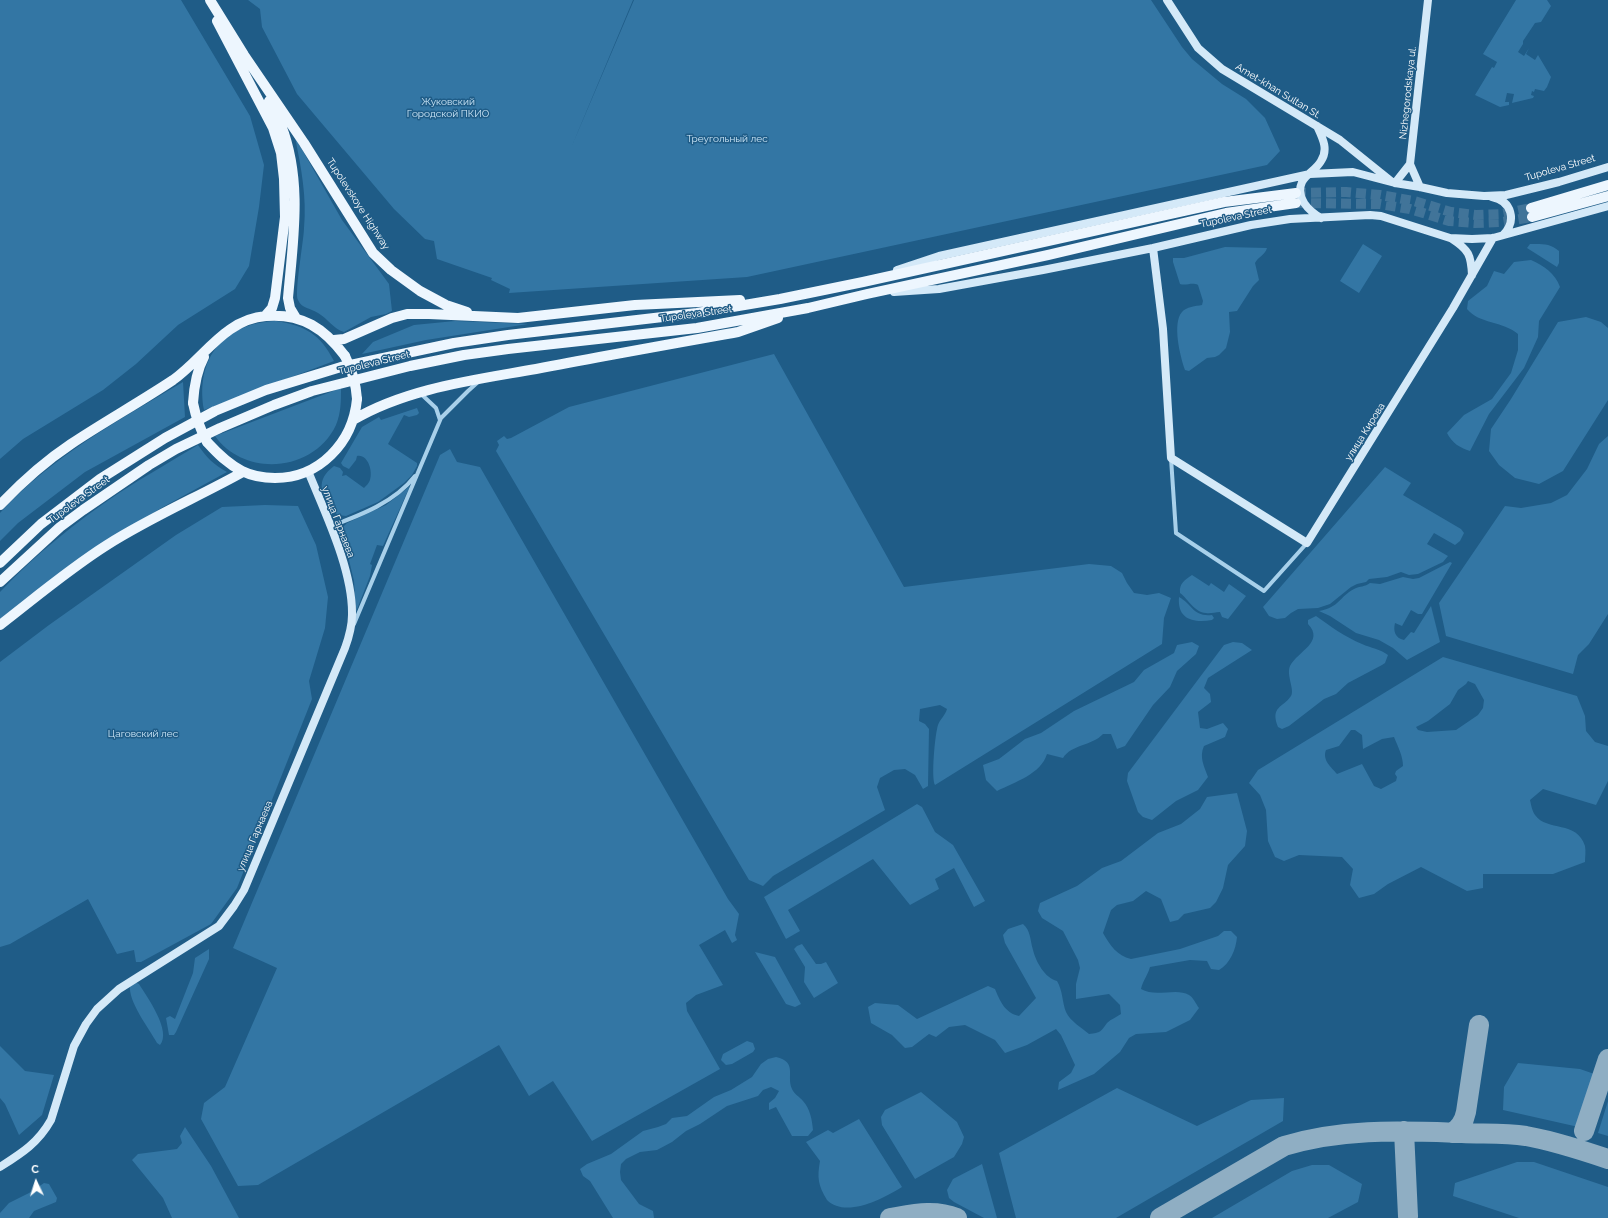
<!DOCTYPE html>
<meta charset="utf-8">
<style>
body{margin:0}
#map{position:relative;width:1608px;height:1218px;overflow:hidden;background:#1f5c87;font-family:Raleway,sans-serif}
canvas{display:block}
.north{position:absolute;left:16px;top:1162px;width:40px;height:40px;-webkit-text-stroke:3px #1f5c87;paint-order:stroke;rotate:356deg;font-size:11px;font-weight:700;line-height:16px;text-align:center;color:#fff}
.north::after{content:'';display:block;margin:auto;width:14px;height:18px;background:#fff;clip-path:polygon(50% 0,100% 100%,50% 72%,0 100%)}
</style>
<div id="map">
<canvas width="1608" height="1218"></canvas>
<div class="north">С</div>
</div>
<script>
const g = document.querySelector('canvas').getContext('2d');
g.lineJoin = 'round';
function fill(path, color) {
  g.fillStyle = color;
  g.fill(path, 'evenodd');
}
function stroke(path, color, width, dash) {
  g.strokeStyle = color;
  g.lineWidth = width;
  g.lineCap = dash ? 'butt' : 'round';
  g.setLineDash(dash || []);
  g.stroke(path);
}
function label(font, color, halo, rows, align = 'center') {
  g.font = font + ' Raleway,sans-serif';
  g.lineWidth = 3;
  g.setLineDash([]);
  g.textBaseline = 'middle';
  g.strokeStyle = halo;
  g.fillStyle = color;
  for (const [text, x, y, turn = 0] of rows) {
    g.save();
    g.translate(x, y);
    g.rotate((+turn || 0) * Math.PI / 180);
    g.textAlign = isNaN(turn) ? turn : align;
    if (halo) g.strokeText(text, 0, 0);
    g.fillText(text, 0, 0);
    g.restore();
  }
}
fill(new Path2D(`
 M0 0H181L250 116 264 165 259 207 249 266 235 289 178 325 136 364 103 390 23 439 0 459Z
 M248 0H633L571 148 634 0H1151L1182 47 1192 59 1222 84 1246 99 1265 118 1280 151 1267 165 747 277 509 293 510 289 491 280 492 278 437 259 434 241 425 239 394 209 297 94 262 27 260 9Z
 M1516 0H1547L1551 6 1541 22 1535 23 1523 41V44L1518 52 1524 56 1529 48 1526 54 1535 60 1538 55 1551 77 1547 87 1544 91 1535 89 1534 92 1532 91 1531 95 1534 96 1533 98 1512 103 1514 94 1507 93 1505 102H1509V105L1500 107 1475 95 1492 67 1494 68 1497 62 1483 54Z
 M295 137 342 220 389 284 392 311 386 314 371 317 344 332C335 330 327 318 318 313 311 308 302 309 298 300 294 294 304 239 304 228 307 197 301 167 295 137Z
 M1363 244 1382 256 1359 293 1340 281Z
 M1530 244C1541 244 1550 243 1559 251V263L1557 267 1527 248Z
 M1225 247 1267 248C1265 255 1258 257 1255 263L1259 280 1253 286 1237 311 1229 312 1230 332 1226 348 1219 355 1215 357 1207 358 1189 371 1185 370C1180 356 1172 323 1182 312 1186 307 1196 306 1202 305L1203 301 1198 285C1192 282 1186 286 1180 284L1173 262V258H1184Z
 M1531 260C1544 266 1555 273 1560 287L1539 321 1538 337 1524 368 1489 414 1470 451C1460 448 1452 443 1447 433L1464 415 1492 399 1511 373 1518 350V334C1503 321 1479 324 1467 309L1468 301 1487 286 1494 271 1504 274 1514 262Z
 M1586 317 1601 322 1608 328V400L1563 471 1539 484 1515 478 1499 465 1489 451 1491 429 1511 399 1558 322Z
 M276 321C306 326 320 334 334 361L204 410C195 358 224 323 276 321Z
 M455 321 528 324 426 340 362 354 373 342 414 325Z
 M774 354 904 587 1089 564 1111 566 1122 573 1127 583 1134 593 1147 595 1159 593 1171 598 1164 618 1162 644 935 785C931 778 935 734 938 725 940 719 945 716 947 709L940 705 920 709 919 721 925 724 929 729 928 786 923 789 915 775 905 769 894 770 880 778 877 787 885 810 773 876 763 886 749 880 496 451 499 445 497 441 504 436 507 439 511 438 569 407Z
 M183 382 185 417 85 472 18 523 0 541V513C51 457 119 420 183 382Z
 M341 388C341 401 341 413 336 425 314 472 245 478 215 436Z
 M417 408 419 413 417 415 409 417 404 415 388 444 417 463V466L412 475 404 483 378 502 346 516 338 515 332 511C321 494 315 480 334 466L340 468 343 472 342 476 346 475 364 488C366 486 369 483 370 480 373 471 368 454 357 456L356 460 349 469 343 466 341 463 362 427 379 417 381 420Z
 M1608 436V614L1589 644 1578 655 1573 674 1446 636 1439 603 1505 506 1521 508 1551 503 1567 495 1587 469 1599 444Z
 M198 445C206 457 214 465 227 472L163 507 109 540 0 619V592C36 554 76 522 119 493 145 476 172 461 198 445Z
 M450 449 457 462 480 467 728 899 739 914 735 935 737 940 732 943 725 930 699 945 723 985 696 995 686 1003 687 1011 720 1069 592 1141 553 1081 529 1096 499 1045 258 1185 238 1186 201 1119 204 1103 225 1087 277 968 233 948 440 455Z
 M1385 467 1411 483 1403 495 1461 529 1464 533 1460 541 1455 545 1434 533 1427 544 1448 556 1443 562 1418 574 1409 575 1401 572 1387 577 1369 579 1366 582 1357 584 1351 587 1330 604 1318 608 1298 609 1291 613 1285 618 1277 619 1269 616 1263 607Z
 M410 486 383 546 377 545 370 564 372 565 370 576 356 612 354 581 348 556 340 537 341 529 347 523 386 505Z
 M265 505 298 506 316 545 328 597 325 628 309 681 312 699 237 888 211 924 141 962H136L134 950 117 954 88 899 10 944 0 947V662L49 625 176 535 222 507Z
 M1450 562 1452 563 1422 614H1418L1411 610 1402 626 1395 623C1393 631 1395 638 1404 640L1411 632 1414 633 1431 606 1440 642 1407 660 1393 648 1379 640 1356 633 1330 616 1319 611C1340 607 1339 597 1354 589 1360 586 1365 587 1370 583L1380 584 1403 577 1413 579 1419 578Z
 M1192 575 1209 586 1211 583 1224 592 1229 584 1246 596 1228 619 1222 617 1220 612C1215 612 1210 614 1206 613 1194 612 1189 600 1180 593 1179 583 1185 580 1192 575Z
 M1179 597C1192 604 1193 617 1212 615L1214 618 1212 620C1194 623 1177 620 1179 597Z
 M1316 616C1330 626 1345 637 1362 644 1371 648 1380 649 1388 655L1385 663 1382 665 1348 683 1336 694 1324 699 1289 726 1282 729 1278 727C1270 706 1283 708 1291 696 1295 690 1286 675 1290 666 1298 651 1325 642 1308 624V620Z
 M1192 642 1199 646 1196 654 1177 671 1170 687 1153 705 1125 746 1117 749 1111 734H1103C1092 746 1072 744 1063 758L1047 754C1041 774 1015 782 997 791L986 780 983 765 999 759 1025 739 1041 733 1074 711 1134 682 1144 670 1174 653 1177 645Z
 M1233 642 1242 643 1252 650 1208 678 1204 688 1210 694 1211 702 1198 712 1200 728 1207 729 1223 723 1228 729 1225 737 1204 746C1199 757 1204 766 1208 777L1198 790 1176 801 1152 820 1143 817 1138 812 1127 781 1128 773 1224 645Z
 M1443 657 1577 696 1585 716 1586 731 1595 742 1608 746V781L1596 805 1543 789 1530 800C1531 804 1532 811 1535 815 1547 832 1577 820 1585 846 1586 851 1585 857 1585 862L1553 874H1483V888L1467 891 1421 867 1388 884 1374 894 1359 898 1350 885 1353 869 1342 857 1299 855 1284 861 1275 857 1268 841 1266 810 1260 795 1249 783 1258 770ZM1468 681 1475 684 1484 700 1483 708 1478 715 1456 730 1427 732 1418 730 1416 727 1428 721 1450 704 1458 690 1466 684ZM1351 730H1355L1362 735 1363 749 1382 739 1394 737C1398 747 1403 756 1403 766L1396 771 1395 774 1397 777 1396 781 1381 789 1374 786 1362 764 1337 774C1331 767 1322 760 1326 750L1339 746Z
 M1237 793 1247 831 1245 846 1228 865 1223 888 1216 902 1210 908 1184 914 1178 920 1170 922 1161 899 1146 891 1133 901 1117 905 1111 910 1103 933C1110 945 1117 956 1131 959L1180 949 1218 936 1224 931H1231L1237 937C1236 949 1230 964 1219 970L1211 969 1207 961 1190 960 1150 967C1148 975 1143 980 1141 989 1156 998 1176 987 1189 995 1193 997 1196 1004 1199 1008L1190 1020 1166 1032 1136 1034 1129 1038 1120 1052 1094 1074 1058 1090 1059 1082 1071 1073 1075 1065 1061 1035 1056 1029 1027 1045 1005 1053 995 1040 965 1025 949 1027 936 1037 929 1034 912 1047 905 1048 892 1035 871 1023 868 1007 875 1003 898 1005 917 1019 988 986 995 989C1000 1001 1005 1013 1019 1016L1036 998 1005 943 1003 935 1008 929 1023 924C1031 931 1030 940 1033 950 1036 962 1045 978 1057 981 1063 991 1062 1002 1066 1012 1070 1021 1082 1028 1089 1034 1101 1033 1101 1031 1107 1023 1111 1019 1117 1017 1121 1014L1120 1005 1109 994 1076 999V984L1080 968 1078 960 1063 931 1042 918 1038 911 1040 903 1077 886 1102 868 1121 861 1158 833 1181 824 1200 809 1207 797Z
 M917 804 922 807 935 832 953 845 985 901 974 907 954 868 935 879 939 889 910 905 873 859 788 910 800 931 786 939 764 897Z
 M802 944 816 964H821L826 962 838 983 814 998 804 982 805 967 794 949 797 946Z
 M209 949V959L176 1032 174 1035H169L166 1018 170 1016 175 1019 193 973 195 958Z
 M755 952 775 957 801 1004 795 1007 786 1004Z
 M135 982 139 984C147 997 172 1031 160 1045L157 1043C149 1028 128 1002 130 985Z
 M747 1041 753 1043 755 1049 753 1052 732 1064 726 1065 721 1060 723 1054Z
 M0 1046 25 1071 54 1075 42 1115 19 1135 5 1104 0 1098Z
 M776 1057C798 1062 786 1076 792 1089 794 1094 800 1097 803 1101 810 1109 812 1119 813 1130L808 1136H792L776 1107 769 1110V1103L775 1098 779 1091 771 1087 763 1090 758 1096 727 1106 700 1124 686 1131 672 1142 657 1150 640 1152 626 1159 621 1164 620 1172 621 1180 639 1204 653 1211 654 1218H613L590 1181 583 1176 580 1169 587 1164 611 1154 643 1131 658 1127 666 1124 672 1118 687 1116 714 1097 731 1090 752 1077 761 1064 768 1059Z
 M1518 1063 1580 1069 1600 1076 1583 1128 1503 1110 1504 1087Z
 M1117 1088 1197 1126 1251 1100 1284 1098 1283 1121 1116 1218H1016L999 1153Z
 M921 1092 957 1122 964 1137 962 1144 954 1157 915 1179 882 1125 881 1117 885 1110Z
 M1608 1101V1136L1598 1133Z
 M859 1119 902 1187C881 1200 845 1218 827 1200 818 1185 817 1178 820 1161L806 1142 828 1130 833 1133Z
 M185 1127 211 1166 239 1218H172L163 1198 132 1160 138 1154 177 1149 182 1143 180 1136Z
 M1517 1162H1534L1608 1187V1218H1519L1453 1196 1455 1183Z
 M982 1164 997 1218H984L954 1202 949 1198 947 1190 953 1179Z
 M1312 1165H1329L1362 1184 1358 1202 1328 1218H1212L1292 1171Z
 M44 1183 49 1184 57 1198 56 1202 34 1211 29 1218H0V1213L9 1203 29 1193Z`), '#3376a4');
stroke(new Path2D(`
 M1404 1131 1408 1216
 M1584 1131 1608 1059
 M1452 1133C1460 1128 1464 1122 1466 1112L1479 1025
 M890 1218C914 1214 934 1209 957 1218
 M1160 1218 1284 1146C1343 1128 1401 1131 1462 1133 1483 1134 1505 1133 1526 1136 1554 1141 1581 1150 1608 1159`), '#8faec3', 20);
stroke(new Path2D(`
 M1296 193 1346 192 1380 195 1414 201 1451 212 1476 215 1502 214 1531 208
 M1296 203 1380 204 1410 209 1449 221 1475 223 1502 222 1532 217`), '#417499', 10, [10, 5]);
stroke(new Path2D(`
 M420 393 436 408 440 420
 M1171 458 1176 533 1264 591 1307 543
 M331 526C361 515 395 502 415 476
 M354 624 441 418 468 391 478 382`), '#a8d0ea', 4);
stroke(new Path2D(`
 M1167 0 1198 48 1222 69 1340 140 1391 181
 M1317 126C1322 137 1329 149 1321 161 1317 169 1306 174 1302 182 1295 198 1309 211 1321 218
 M1410 164 1420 187
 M1395 183 1410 164 1428 0
 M1492 197C1512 201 1517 221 1503 235
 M1452 239C1469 250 1471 255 1472 275
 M1153 248 1163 329 1171 458 1307 543 1453 308 1493 238
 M897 270 939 256 1310 174 1353 172 1395 183 1420 187 1447 193 1484 196 1506 195 1559 182 1608 167
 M894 292 939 289 1043 270 1153 248 1251 225 1290 219 1370 215 1381 216 1450 238 1472 239 1493 238 1608 206
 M0 1167C22 1153 38 1143 51 1120L74 1046 86 1024 97 1009 119 989 219 926 234 906 244 890 345 648C349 637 352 627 352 615 353 570 325 513 308 471`), '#d4e9f8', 8);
stroke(new Path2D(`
 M210 0 244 55 304 143 373 253 391 270 420 291 446 305 467 312
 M217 21 273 128 281 153 284 179 285 217 275 298 272 308 265 316
 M269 101C273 109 278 117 281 125 303 181 293 240 288 298L290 308 296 318
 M1531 208 1608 185
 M1532 217 1608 196
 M334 340 344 339 392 318 407 314H429L518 318 635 305 740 300
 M193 403C194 387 196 372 204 357
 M353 420C407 388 475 380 536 369 603 356 671 344 738 332L778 318
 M207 442C218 454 228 464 242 471 252 476 264 478 275 478 319 478 353 443 357 399
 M0 505C20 484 47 460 71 444 104 422 140 402 173 380 204 358 225 319 266 316 302 313 325 329 345 356
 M0 563 41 524 100 479 165 438 215 411 266 390 341 367 454 343 508 335 697 313 780 299 863 282 1224 202 1296 193
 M0 582 60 527 83 510 149 465 176 449 220 428 274 405 312 391 410 366 464 355 508 349 697 328 808 308 867 294 1048 255 1226 213 1296 203
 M0 625C35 598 69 569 107 545 151 517 198 497 243 472`), '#edf6fe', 10);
stroke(new Path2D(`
 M345 356C352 370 356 383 357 399
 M193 403C196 418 200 429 207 442`), '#edf6fe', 10);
label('10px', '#fff', '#1f5c87', [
 ["Amet-khan Sultan St.",1278,91,31],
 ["Nizhegorodskaya ul.",1408,93,-84],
 ["Tupoleva Street",1560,168,-16],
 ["Tupolevskoye Highway",358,204,57],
 ["Tupoleva Street",1236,217,-12],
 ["Tupoleva Street",696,314,-8],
 ["Tupoleva Street",374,363,-14],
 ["улица Кирова",1365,432,-58],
 ["Tupoleva Street",79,500,-36],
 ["улица Гарнаева",338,522,69],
 ["улица Гарнаева",255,836,-67]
]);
label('10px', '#cde7f8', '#1f5c87', [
 ["Жуковский",448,102],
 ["Городской ПКИО",448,114],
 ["Треугольный лес",727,139],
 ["Цаговский лес",143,734]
]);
</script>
